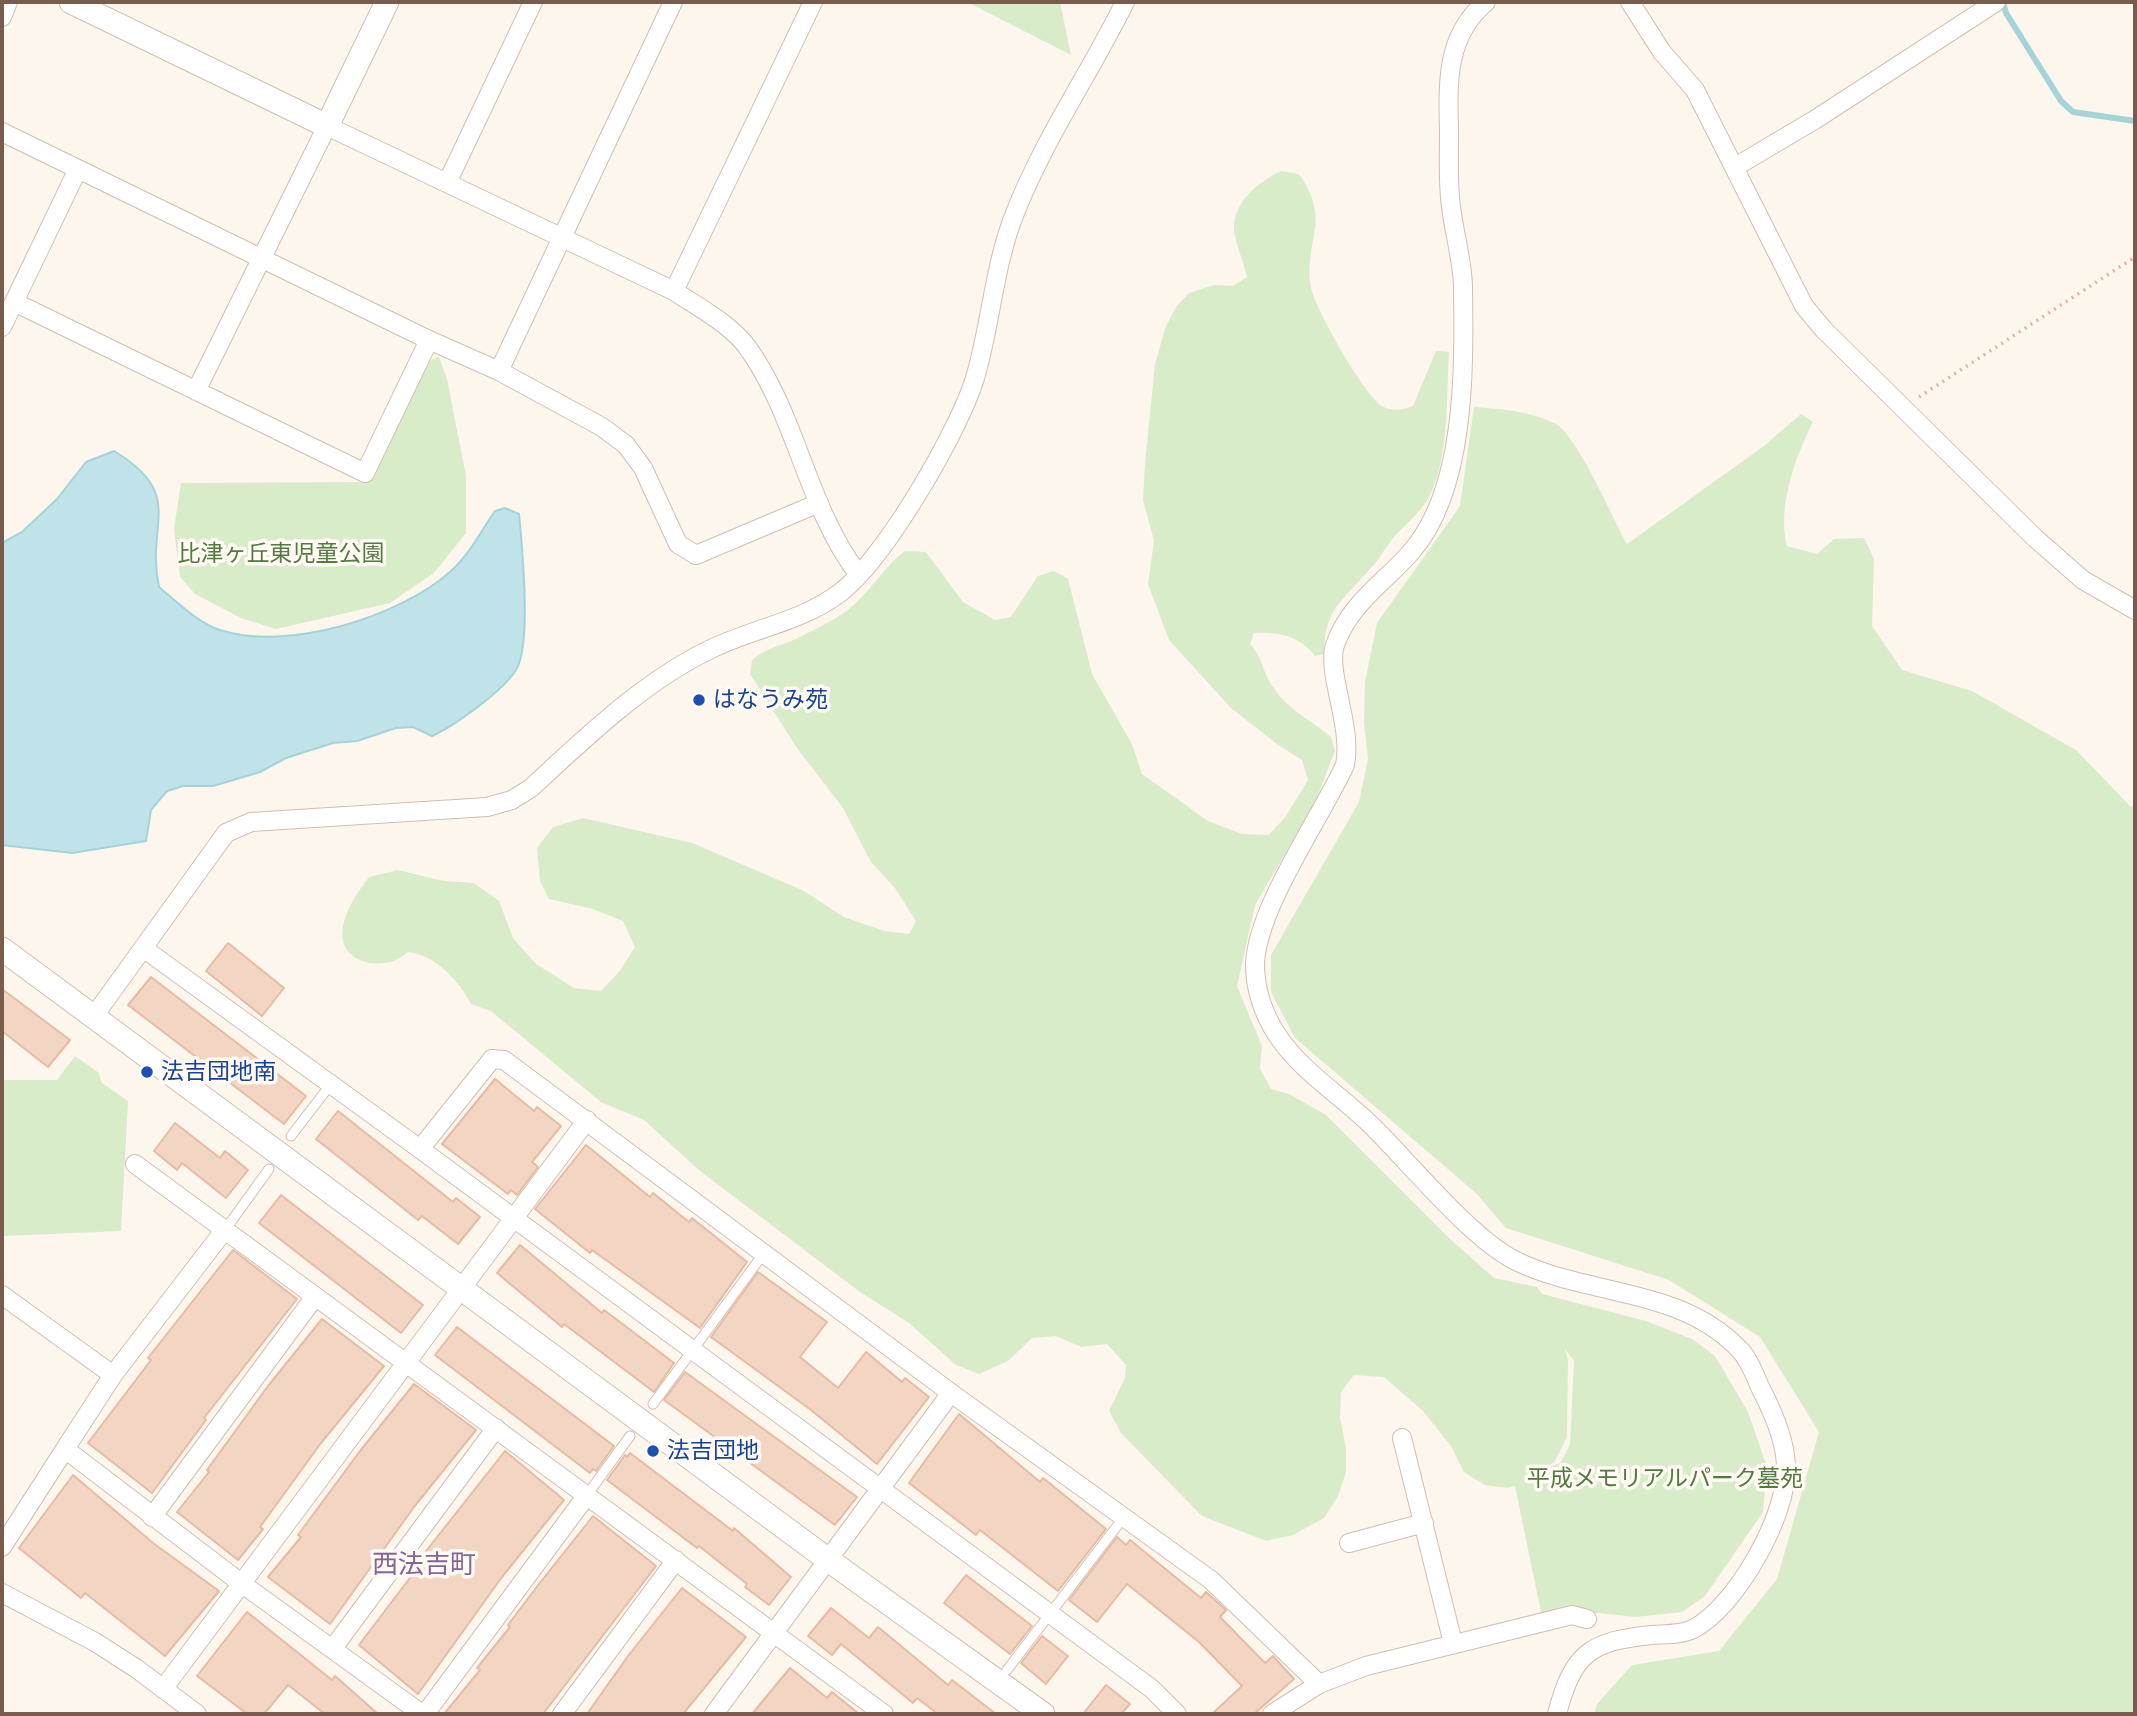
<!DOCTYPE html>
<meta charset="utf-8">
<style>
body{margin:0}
#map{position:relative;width:2137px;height:1716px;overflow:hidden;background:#fdf6ec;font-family:Cabin,sans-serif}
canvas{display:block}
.frame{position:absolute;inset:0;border:4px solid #7a5c4d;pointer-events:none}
</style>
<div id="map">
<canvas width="2137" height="1716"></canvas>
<div class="frame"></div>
</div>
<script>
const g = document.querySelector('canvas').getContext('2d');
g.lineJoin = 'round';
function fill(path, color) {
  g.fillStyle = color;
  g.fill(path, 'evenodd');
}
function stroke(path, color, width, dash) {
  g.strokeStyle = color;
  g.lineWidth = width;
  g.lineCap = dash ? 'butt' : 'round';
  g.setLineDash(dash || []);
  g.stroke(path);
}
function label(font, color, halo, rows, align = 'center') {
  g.font = font + ' Cabin,"Noto Sans JP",sans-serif';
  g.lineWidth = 7;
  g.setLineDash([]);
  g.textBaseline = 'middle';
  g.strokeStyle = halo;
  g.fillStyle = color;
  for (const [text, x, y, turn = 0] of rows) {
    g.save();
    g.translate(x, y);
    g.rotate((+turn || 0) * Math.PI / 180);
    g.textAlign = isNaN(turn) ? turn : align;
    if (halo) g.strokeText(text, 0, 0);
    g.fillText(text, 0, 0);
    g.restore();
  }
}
fill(new Path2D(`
 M967 2H1060L1071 55Z
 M1281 171 1299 174C1331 220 1306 237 1310 282 1311 304 1365 396 1382 406 1392 412 1403 410 1413 406L1436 351 1449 352C1446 398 1450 458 1428 499 1419 514 1407 523 1396 535 1386 545 1380 559 1370 569 1343 600 1324 609 1324 654L1315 656C1300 636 1279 632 1254 633L1250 644C1264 660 1262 672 1273 687 1288 710 1311 720 1331 737L1335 751 1314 805 1255 905 1237 986 1262 1046 1260 1069 1271 1089 1289 1094 1326 1115 1450 1239 1494 1278 1537 1287 1542 1294 1646 1321 1692 1339 1715 1356 1748 1412 1767 1467 1763 1512 1705 1596 1682 1612 1635 1617 1599 1613 1542 1617 1515 1486 1507 1488 1485 1485 1464 1472 1451 1446 1422 1410 1384 1377 1354 1375 1341 1392 1340 1417 1346 1449V1472L1338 1496 1324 1518 1293 1535 1266 1541 1202 1516 1121 1433 1109 1411 1125 1378 1126 1365 1107 1344 1081 1347 1056 1336 1032 1338 1008 1361 979 1374 956 1365 909 1323 860 1292 700 1171 644 1120 601 1102 491 1011 471 1004C459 981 436 955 408 952 385 974 335 964 343 926 347 907 358 892 369 877L398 870 444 881 474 883 499 901 513 938 536 964 574 988 601 991 620 971 635 947 623 921 593 909 549 899 540 881 537 848 553 827 583 818 692 843 802 890 844 917 884 931 909 934 916 921 895 888 871 862 843 808 797 748 750 674 752 660C765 648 781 646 796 639 810 632 826 624 839 616 867 599 880 570 905 551L926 552 963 602 995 620 1011 617 1038 576 1054 571 1068 579 1092 674 1132 744 1142 774 1208 821 1242 834 1269 835 1286 816 1308 780 1302 760 1277 744 1231 708 1169 640 1148 584 1154 541 1143 500 1145 464 1155 364 1166 326 1176 307 1189 293 1214 285 1233 286 1247 277C1244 262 1235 244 1234 228 1234 201 1260 181 1281 171ZM1565 1349 1574 1361 1570 1445 1560 1463 1545 1469 1555 1461 1567 1437 1568 1360Z
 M439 357 447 379 466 476V533L434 573 390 603 276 629 241 618 195 594 180 577 174 529 181 483 370 482 430 360Z
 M1474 407C1500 409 1530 411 1554 423 1576 432 1614 521 1627 544L1764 446 1801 414 1813 422C1795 457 1777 508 1787 546L1817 554 1834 539 1864 538 1874 559 1872 626 1902 670 1972 691 2076 750 2131 807 2135 805V1714H1594L1597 1704 1632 1665 1719 1651 1777 1579 1819 1432 1760 1337 1669 1280 1506 1228 1477 1194 1295 1038 1271 992V955L1359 802 1368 759 1364 723 1365 682 1377 623 1460 506Z
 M75 1056 99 1073 101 1082 128 1101 121 1231 2 1236V1080H57Z`), '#d8ecc9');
const water = new Path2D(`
 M114 451C187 495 145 523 159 587 177 602 198 623 220 630 287 652 400 617 451 571 470 554 481 531 495 511L505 508 519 514C522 546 532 645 516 670 503 691 454 726 432 736L413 727 396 728 357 741 333 743 286 758 260 772 213 786H183L167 791 151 810 146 841 72 853 2 845V543L22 532 57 499 86 462Z`);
fill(water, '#bfe3e8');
stroke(water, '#a5d3da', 2);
stroke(new Path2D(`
 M2003 2 2006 13 2061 101 2073 112 2135 121`), '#a5d3da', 6);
const building = new Path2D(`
 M228 943 284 988 262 1016 206 971Z
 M151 977 306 1096 284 1124 128 1005Z
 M2 989 70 1040 48 1067 2 1031Z
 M495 1079 534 1111 537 1107 561 1126 532 1162 538 1167 517 1195 511 1190 508 1194 442 1144Z
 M338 1111 453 1202 456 1198 480 1217 458 1244 422 1216 418 1220 316 1139Z
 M175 1123 220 1158 225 1151 248 1170 226 1198 182 1163 177 1170 154 1151Z
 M586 1145 650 1197 653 1193 689 1222 692 1218 747 1262 700 1328 592 1250 590 1253 535 1209Z
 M281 1195 423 1305 401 1333 259 1223Z
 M520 1245 602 1313 604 1310 674 1363 654 1392 564 1324 562 1327 497 1273Z
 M233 1250 297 1299 204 1418 206 1420 152 1493 88 1443 151 1360 148 1358Z
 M758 1272 827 1322 800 1357 838 1388 866 1352 902 1382 905 1378 929 1397 877 1464 811 1410 711 1337Z
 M322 1319 384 1366 321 1443 260 1527 263 1529 238 1560 177 1512 209 1472 207 1470 268 1386Z
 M457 1327 614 1446 596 1471 593 1469 590 1473 435 1355Z
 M685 1372 857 1497 835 1525 664 1400Z
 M414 1384 476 1430 414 1507 330 1624 268 1577 301 1537 298 1535 360 1451Z
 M959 1414 1040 1482 1043 1478 1106 1529 1058 1591 980 1530 976 1535 909 1483Z
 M505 1451 564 1500 502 1577 418 1694 359 1645 422 1562 419 1560Z
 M630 1453 733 1531 734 1528 791 1577 769 1605 745 1587 747 1584 699 1546 697 1548 607 1480 625 1455 627 1457Z
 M73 1475 153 1543 219 1591 165 1656 85 1593 81 1598 19 1548Z
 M593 1516 656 1566 543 1714H444L480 1670 477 1668 510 1627 508 1625 539 1584Z
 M1117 1537 1126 1545 1130 1540 1201 1598 1206 1592 1226 1610 1220 1617 1265 1663 1273 1656 1294 1679 1254 1714H1212L1242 1686 1199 1642 1168 1617 1127 1584 1097 1622 1069 1600Z
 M966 1575 1032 1626 1010 1654 944 1603Z
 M682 1588 746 1637 683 1714H587L628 1656Z
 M831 1608 869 1638 878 1627 948 1685 952 1680 996 1714H938L917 1698 913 1703 841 1644 832 1655 808 1636Z
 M247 1612 332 1680 335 1676 378 1714H325L288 1685 264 1714H247L221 1694 197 1676Z
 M1042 1636 1068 1656 1046 1684 1021 1663Z
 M790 1668 827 1698 832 1692 859 1714H752Z
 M1106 1685 1130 1704 1121 1714H1083Z`);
fill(building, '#f3d5c3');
stroke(building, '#e6bba3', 2);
const service = new Path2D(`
 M291 1136 331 1084
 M225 1230 269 1169
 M653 1404 764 1253
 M587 1495 630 1436
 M1007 1670 1124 1517`);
const minor = new Path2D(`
 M1486 2C1445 36 1448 84 1449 133 1449 154 1448 176 1450 197 1452 226 1462 256 1463 286 1464 365 1467 488 1411 552 1384 583 1350 603 1335 645 1326 672 1353 727 1345 765 1320 819 1257 908 1255 964 1255 990 1263 1013 1277 1035 1302 1072 1339 1094 1371 1125 1410 1163 1469 1237 1516 1261 1587 1296 1679 1287 1738 1348 1749 1358 1755 1376 1761 1389 1773 1412 1786 1442 1786 1468 1787 1516 1736 1607 1693 1629 1681 1635 1665 1634 1652 1635 1590 1641 1573 1653 1557 1714
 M1630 2 1662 52 1695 90 1804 306 1824 330 2035 538 2083 580 2135 610
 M2 17 8 2
 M2 132 429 340
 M1735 167 1816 119 1996 2
 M447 183 533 2
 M674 291 813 2
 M14 302 365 473 429 340 499 371 602 427 626 445 643 468 678 544 696 555 819 503
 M2 327 78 169
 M499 371 673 2
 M196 391 327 126 674 291C699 308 733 325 750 351 797 419 808 508 858 574
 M143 948 420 1149 492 1059 504 1060 951 1393
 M94 1016 226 833 251 822 487 807 512 800 531 788C584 739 645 680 711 649 754 628 802 622 841 592 885 558 959 431 975 378 991 324 994 265 1015 213 1044 139 1090 73 1125 2
 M420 1149 1152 1689 1177 1714
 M135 1164 884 1714
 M223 1232 113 1375 65 1449 241 1583 422 1714
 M2 1295 113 1375
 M1402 1438 1453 1643
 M152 1517 314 1298
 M1349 1543 1424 1523
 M2 1547 65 1449
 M2 1593 95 1642 137 1669 197 1714
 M333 1648 496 1428
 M163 1689 587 1120
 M425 1714 587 1495
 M562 1714 676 1560
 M714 1714 951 1393 1211 1580 1319 1684
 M1272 1714 1319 1684 1366 1666 1572 1615 1587 1619`);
const tertiary = new Path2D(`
 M71 2 327 126 387 2
 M2 949 827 1559 1043 1714`);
stroke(service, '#d1beb0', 11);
stroke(minor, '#d1beb0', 20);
stroke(tertiary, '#d1beb0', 25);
stroke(new Path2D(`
 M1919 397 2135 257`), '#d9b8a5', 3.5, [2, 5]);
stroke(service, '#fff', 9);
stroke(minor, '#fff', 18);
stroke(tertiary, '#fff', 23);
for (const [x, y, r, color] of [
 [699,700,7,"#1a4fb4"],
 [147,1072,7,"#1a4fb4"],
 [653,1451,7,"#1a4fb4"]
]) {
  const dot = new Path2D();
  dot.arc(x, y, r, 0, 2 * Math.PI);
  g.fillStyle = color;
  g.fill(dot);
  stroke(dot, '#fffaf3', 2.5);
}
label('23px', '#537a41', '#fffaf3', [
 ["比津ヶ丘東児童公園",281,554],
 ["平成メモリアルパーク墓苑",1665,1479]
]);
label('23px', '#164399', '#fffaf3', [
 ["はなうみ苑",713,700],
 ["法吉団地南",161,1072],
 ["法吉団地",667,1451]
], 'left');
label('26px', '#846695', '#fffaf3', [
 ["西法吉町",424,1565]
]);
</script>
